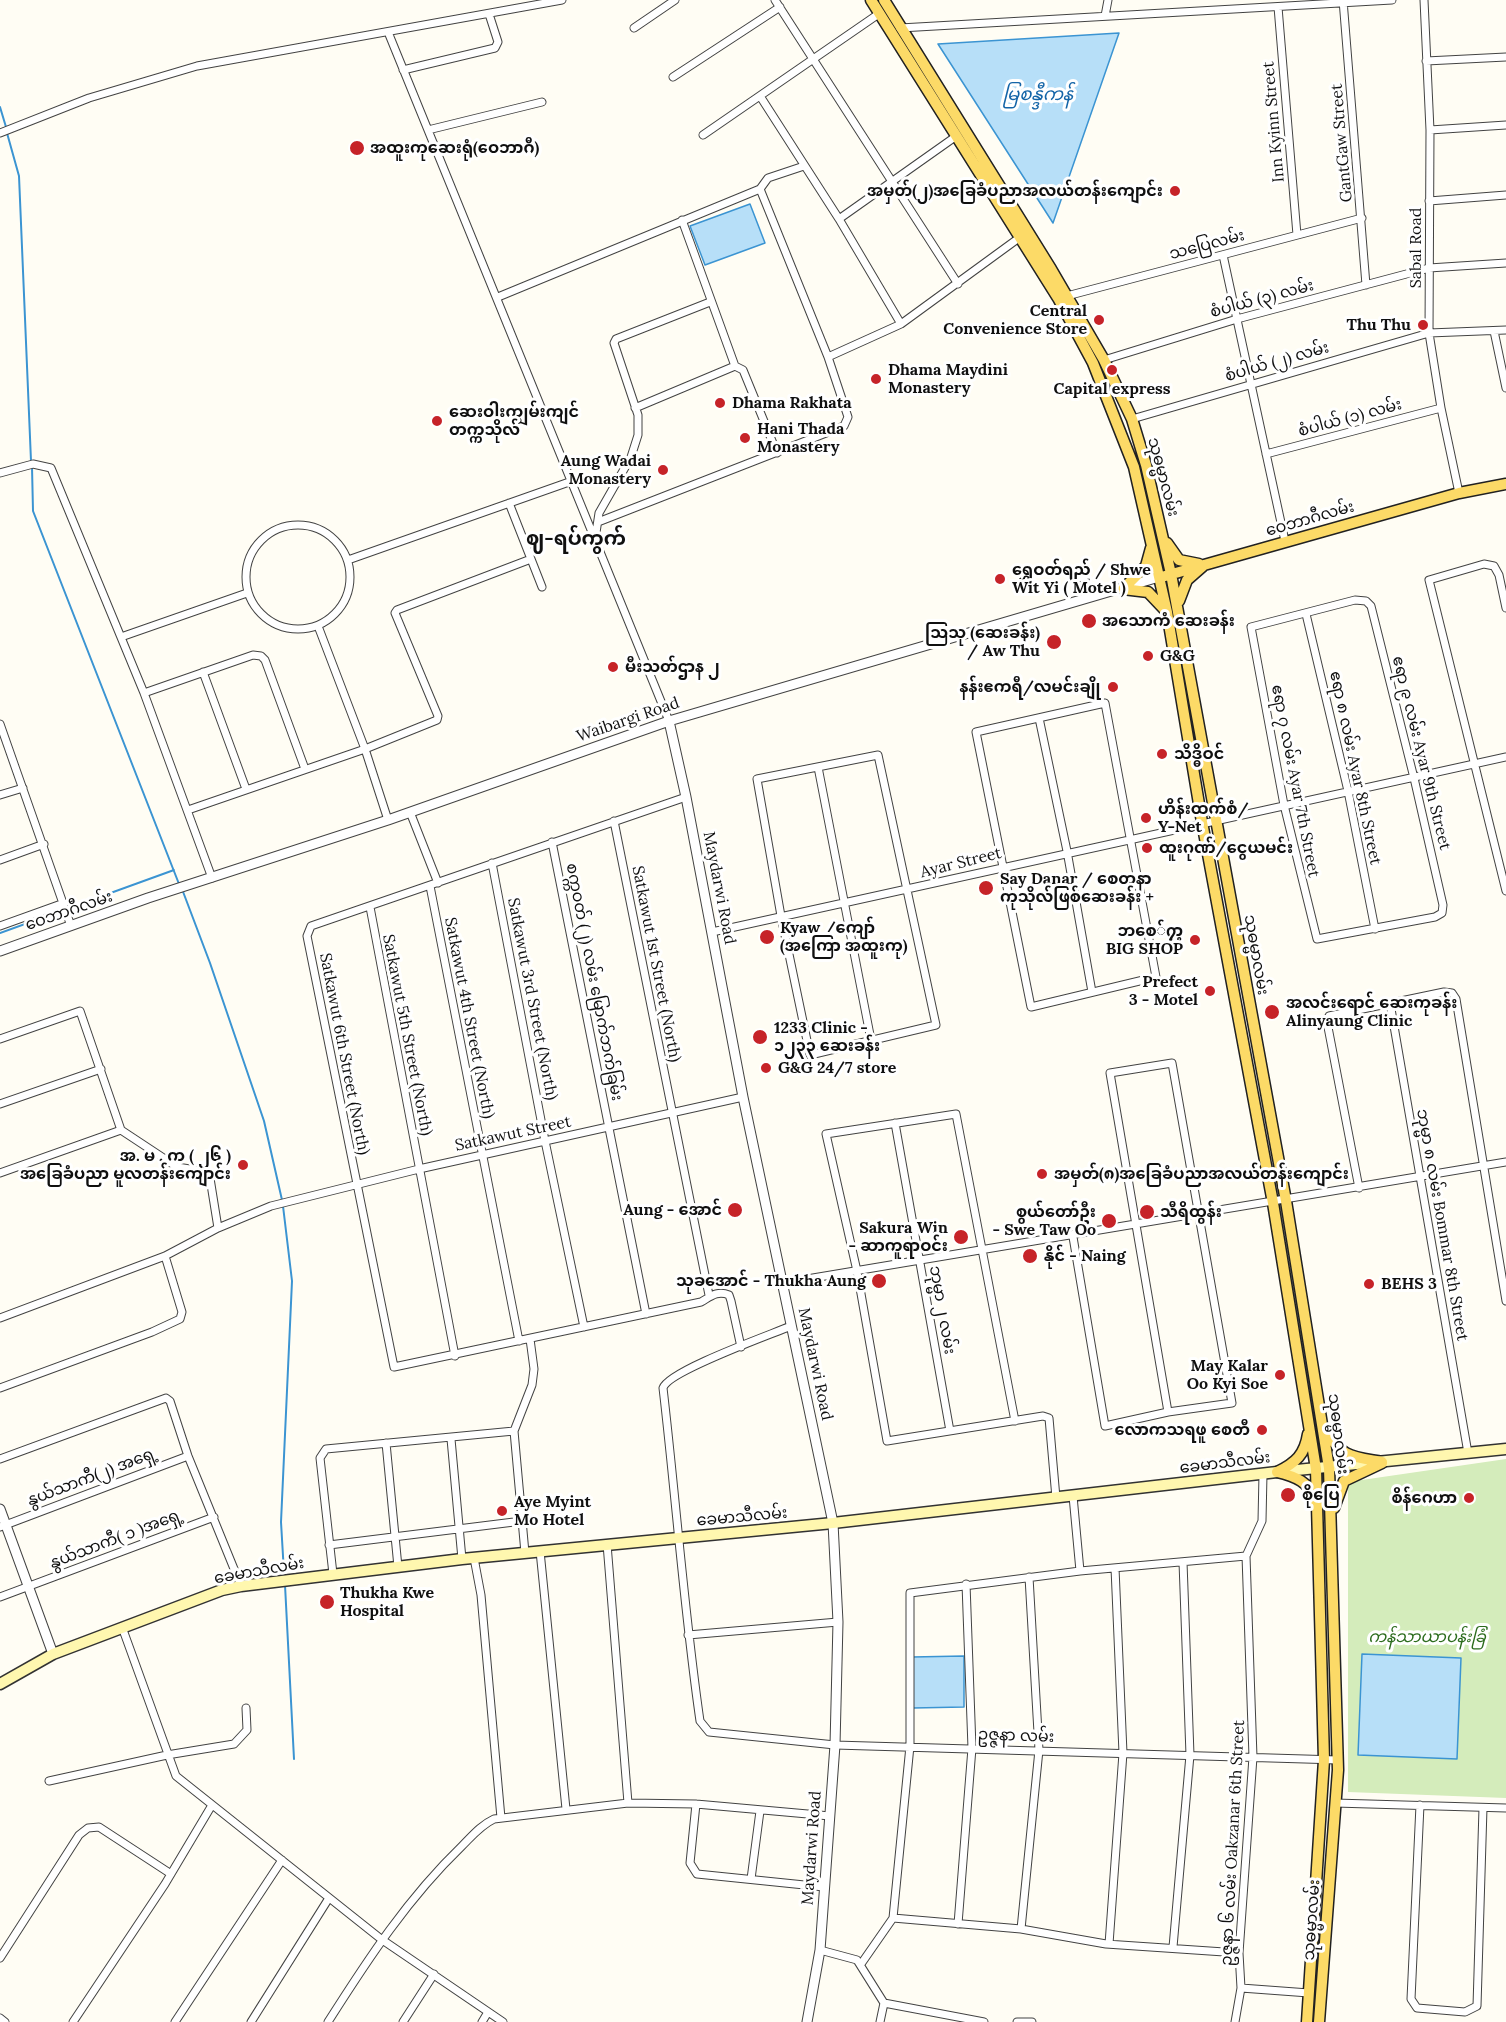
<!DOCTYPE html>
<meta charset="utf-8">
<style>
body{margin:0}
canvas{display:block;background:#fffdf4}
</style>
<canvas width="1506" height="2022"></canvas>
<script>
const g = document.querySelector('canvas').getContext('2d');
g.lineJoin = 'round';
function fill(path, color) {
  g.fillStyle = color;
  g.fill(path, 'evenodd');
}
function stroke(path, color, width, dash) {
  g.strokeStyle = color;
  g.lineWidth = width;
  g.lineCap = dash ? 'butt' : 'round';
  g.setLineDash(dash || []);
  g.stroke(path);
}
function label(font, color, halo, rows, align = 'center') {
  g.font = font + ' Lora,"Noto Sans Myanmar",serif';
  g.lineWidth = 6;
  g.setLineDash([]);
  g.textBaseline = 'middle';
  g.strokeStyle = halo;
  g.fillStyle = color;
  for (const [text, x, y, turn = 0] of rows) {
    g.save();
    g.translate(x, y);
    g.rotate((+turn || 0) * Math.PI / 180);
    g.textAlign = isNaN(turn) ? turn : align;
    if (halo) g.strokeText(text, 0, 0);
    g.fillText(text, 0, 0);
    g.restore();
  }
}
fill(new Path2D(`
 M1506 1459V1798L1348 1792V1482Z`), '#d4ecbb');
const water = new Path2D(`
 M1119 33 1053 223 938 44Z
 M750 204 765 243 705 265 690 226Z
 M1362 1654 1461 1658 1457 1759 1358 1755Z
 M964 1656V1707L913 1708 912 1657Z`);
fill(water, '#b7dff8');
stroke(water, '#3b94d2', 1.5);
stroke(new Path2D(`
 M0 107 6 127
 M7 133 19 176 31 461
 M32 467 33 511 179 884
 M182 889 210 963 264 1121 282 1200
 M0 933 174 870
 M283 1206 292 1281 281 1522 284 1573
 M285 1585 294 1759`), '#3b94d2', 2);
const minor = new Path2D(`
 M775 0 958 284
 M1343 0 1366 285
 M1424 0 1430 130 1429 333 1441 408 1459 493
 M1278 7 1297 235
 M1105 16 1108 0
 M634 28 675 0
 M900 28 1392 0
 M388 32 669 721
 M1426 61 1506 57
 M403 70 495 48 498 42 489 14
 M673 77 780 7
 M760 96 839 219 901 324
 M428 130 542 102
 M1430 130 1506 125
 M0 133 89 98 197 66 562 0
 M703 135 880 13
 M760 189 768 178 804 166
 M1429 201 1506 195
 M839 219 955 137
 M682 220 735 366 743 370 777 453
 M1223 255 1285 541
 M498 297 760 189 828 357 848 417 844 426 598 522
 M1063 297 1362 218
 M1494 331 1506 388
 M828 357 901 324 1023 235
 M1104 360 1237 319 1429 268 1506 263
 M635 408 735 366
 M1132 419 1429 333 1506 330
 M1266 454 1441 408
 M0 473 33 464 51 468 144 693 212 878
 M509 503 542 587
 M246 577a52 52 0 1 1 104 0a52 52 0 1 1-104 0Z
 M595 539 599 513 631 457 638 435V415L614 343 616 339 710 302
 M348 560 572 481
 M1355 600 1366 601 1371 606 1414 778 1443 905 1442 913 1435 917 1317 939 1284 805 1251 627Z
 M1506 608 1499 575 1494 566 1484 564 1429 580 1506 891
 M1306 614 1348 791 1375 929
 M318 626 365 749 388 820
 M121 637 247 593
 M203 672 246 789
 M144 693 253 655 261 656 265 660 305 769
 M1105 703 1156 977 1031 1007 976 732Z
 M1039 718 1067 851 1092 992
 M0 724 71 926
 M878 755 936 1025 810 1055 781 916 757 779Z
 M818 767 871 1040
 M0 795 23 788
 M686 797 311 926 307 936 394 1367 701 1302C710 1297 717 1290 729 1295L731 1301 741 1347
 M188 810 365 749 437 720 438 716 395 613 397 610 531 559
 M410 812 438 883
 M614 821 709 1295
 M552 842 646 1314
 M0 860 44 844
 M492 863 545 1141 584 1327
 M430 886 519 1341
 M370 907 455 1356
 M0 926 64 903
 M712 932 1506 757
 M1390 1003 1468 1453
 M0 1039 80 1011 121 1130 177 1167 209 1172 218 1228
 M0 1104 101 1069
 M895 1123 950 1431
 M0 1173 121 1130
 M1359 1188 1327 1022 1329 1016 1444 992 1452 993 1456 999 1506 1301
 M1073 1237 1105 1426 1168 1412 1232 1403 1172 1063 1110 1073 1168 1412
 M783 1283 1506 1162
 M0 1318 165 1256 218 1228 271 1206 419 1169 743 1097
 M791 1326C770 1335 668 1371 663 1388 676 1499 684 1611 700 1721L709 1732 835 1745 1338 1760
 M0 1388 152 1332 180 1319 182 1312 165 1256
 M1015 1421 956 1114 826 1134 857 1271 887 1441 1043 1416 1049 1418 1056 1498
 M451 1439 462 1559
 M386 1443 398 1567
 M0 1459 166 1398 170 1401 188 1456 241 1586
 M1073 1496 1080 1571
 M0 1527 188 1456
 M607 1544 628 1803
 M329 1545 522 1521
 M540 1551 566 1809
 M525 1553 514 1431 532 1385 534 1369 530 1339
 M1246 1556 1262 1521 1263 1474
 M474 1558 481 1595 501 1818
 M333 1574 320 1458 326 1449 514 1431
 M0 1597 214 1517
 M122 1627 176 1776 381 1939 503 2022
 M688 1635 838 1622
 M49 1781 167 1755 234 1744 247 1730 246 1708
 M1335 1803 1506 1808
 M696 1804 690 1863 697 1874 824 1887
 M1420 1805 1411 1999 1417 2008 1465 2012 1477 2006 1483 1808
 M751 1879 760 1811
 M893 1918 910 1746V1593L1080 1571 1246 1556
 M893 1918 1021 1929 1106 1944 1239 1953
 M958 1924 972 1748 966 1584
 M1021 1929 1039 1750 1029 1577
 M1109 1944 1123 1753 1115 1568
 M1173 1947 1190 1755 1183 1562
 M820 1950 857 1960 884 2003
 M0 1958 79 1835 88 1828 99 1827 171 1874
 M861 1964 893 1918
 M1241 1988 1309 1993
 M884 2003 984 2022
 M0 2018 5 2022
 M73 2022 165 1884 212 1805
 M175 2022 282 1860
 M251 2022 329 1898
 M328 2022C368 1959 408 1898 462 1846 472 1836 481 1825 494 1819L628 1803 696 1804 830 1816
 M403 2022 434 1974
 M482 2022 488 2012
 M880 2022 884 2003
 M1017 2022H1032
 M1235 2022 1241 1988 1239 1953 1253 1757 1246 1556`);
const tertiary = new Path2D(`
 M669 721 686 797 743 1097 833 1523 838 1622 835 1745 820 1950 807 2022
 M0 951 148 898 388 820 669 721 1159 577
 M0 1509 53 1654`);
const secondary = new Path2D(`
 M0 1684 53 1654 222 1590 241 1586 462 1559 833 1523 1277 1472 1506 1449`);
const primary = new Path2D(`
 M871 0 1058 298 1093 363 1134 467 1167 612 1202 822 1273 1203 1316 1469 1324 1760 1307 2022
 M884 0 1051 269 1104 360 1132 419 1146 465 1171 574 1286 1201 1329 1468 1338 1770 1319 2022
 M1167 543 1179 560 1199 564
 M1165 576 1459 493 1506 484
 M1123 589 1146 566 1151 548
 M1123 589 1148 592 1166 611
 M1179 601 1187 580 1203 566
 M1327 1430C1340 1458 1354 1457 1382 1462
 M1277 1472C1294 1476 1311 1482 1315 1501
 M1277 1472C1296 1463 1305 1454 1308 1434
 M1334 1508 1344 1481 1382 1463`);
stroke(minor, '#434343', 9);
stroke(tertiary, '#434343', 11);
stroke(secondary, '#323232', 13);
stroke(primary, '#212121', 13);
stroke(minor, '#fff', 7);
stroke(tertiary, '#fff', 9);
stroke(secondary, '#fff7af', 10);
stroke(primary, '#fcda67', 10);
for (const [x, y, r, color] of [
 [357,148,8,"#c62328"],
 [1175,191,6,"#c62328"],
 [1099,320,6,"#c62328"],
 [1423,325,6,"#c62328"],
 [1112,370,6,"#c62328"],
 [876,379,6,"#c62328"],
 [720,403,6,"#c62328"],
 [437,421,6,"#c62328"],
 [745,438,6,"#c62328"],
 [663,470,6,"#c62328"],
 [1000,579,6,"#c62328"],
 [1089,621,8,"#c62328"],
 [1054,642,8,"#c62328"],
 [1148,656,6,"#c62328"],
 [613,667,6,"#c62328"],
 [1113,687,6,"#c62328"],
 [1162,754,6,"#c62328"],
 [1146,818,6,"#c62328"],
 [1147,848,6,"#c62328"],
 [986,888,8,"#c62328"],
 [767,937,8,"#c62328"],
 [1195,940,6,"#c62328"],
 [1210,991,6,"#c62328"],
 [1272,1012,8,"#c62328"],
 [760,1037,8,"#c62328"],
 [766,1068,6,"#c62328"],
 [243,1165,6,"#c62328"],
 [1042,1174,6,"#c62328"],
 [735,1210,8,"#c62328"],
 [1147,1212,8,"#c62328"],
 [1109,1221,8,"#c62328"],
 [961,1237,8,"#c62328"],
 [1030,1256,8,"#c62328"],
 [879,1281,8,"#c62328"],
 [1369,1284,6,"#c62328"],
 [1280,1375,6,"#c62328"],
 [1262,1430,6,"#c62328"],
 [1288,1495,8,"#c62328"],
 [1469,1498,6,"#c62328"],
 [502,1511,6,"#c62328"],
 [327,1602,8,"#c62328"]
]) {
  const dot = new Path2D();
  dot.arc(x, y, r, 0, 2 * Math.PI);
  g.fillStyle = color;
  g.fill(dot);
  stroke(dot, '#fff', 2);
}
label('16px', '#101010', '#fff', [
 ["Inn Kyinn Street",1274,122,-95],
 ["GantGaw Street",1342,143,-95],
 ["သပြေလမ်း",1207,245,-15],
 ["Sabal Road",1416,248,-90],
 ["စံပါယ် (၃) လမ်း",1262,299,-15],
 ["စံပါယ် (၂) လမ်း",1277,362,-16],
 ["စံပါယ် (၁) လမ်း",1350,418,-15],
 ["သုဓမ္မာလမ်း",1163,477,75],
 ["ဝေဘာဂီလမ်း",1310,519,-16],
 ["Waibargi Road",628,720,-19],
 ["ဧရာ ၉ လမ်း Ayar 9th Street",1421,753,76],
 ["ဧရာ ၈ လမ်း Ayar 8th Street",1355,768,78],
 ["ဧရာ ၇ လမ်း Ayar 7th Street",1295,781,79],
 ["Ayar Street",961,863,-14],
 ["Maydarwi Road",719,888,79],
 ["ဝေဘာဂီလမ်း",69,911,-19],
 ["သုဓမ္မာလမ်း",1256,955,80],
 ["Satkawut 1st Street (North)",656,964,79],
 ["စက္ကဝတ် (၂) လမ်း မြောက်ဘက်ခြမ်း",594,982,79],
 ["Satkawut 3rd Street (North)",532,999,79],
 ["Satkawut 4th Street (North)",469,1018,79],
 ["Satkawut 5th Street (North)",407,1035,79],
 ["Satkawut 6th Street (North)",344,1054,79],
 ["Satkawut Street",513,1134,-12],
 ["ဘုမ္မာ ၈ လမ်း Bommar 8th Street",1442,1225,80],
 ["ဘုမ္မာ ၂ လမ်း",942,1310,80],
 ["Maydarwi Road",815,1364,78],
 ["သုဓမ္မာလမ်း",1338,1434,83],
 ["ခေမာသီလမ်း",1225,1463,-7],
 ["နွယ်သာကီ(၂) အရှေ့",92,1477,-21],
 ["ခေမာသီလမ်း",742,1517,-5],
 ["နွယ်သာကီ( ၁ )အရှေ့",116,1539,-21],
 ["ခေမာသီလမ်း",259,1571,-10],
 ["ဥဇ္ဇနာ လမ်း",1016,1736,2],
 ["ဥဇ္ဇနာ ၆ လမ်း Oakzanar 6th Street",1233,1843,-87],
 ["Maydarwi Road",812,1848,-86],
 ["သုဓမ္မာလမ်း",1312,1920,-86]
]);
label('bold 16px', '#101010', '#fff', [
 ["အထူးကုဆေးရုံ(ဝေဘာဂီ)",370,148],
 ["အမှတ်(၂)အခြေခံပညာအလယ်တန်းကျောင်း",1163,191,"right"],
 ["Central",1087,311,"right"],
 ["Convenience Store",1087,329,"right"],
 ["Thu Thu",1411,325,"right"],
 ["Dhama Maydini",888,370],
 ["Monastery",888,388],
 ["Capital express",1112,389,"center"],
 ["Dhama Rakhata",732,403],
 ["ဆေးဝါးကျွမ်းကျင်",449,412],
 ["တက္ကသိုလ်",449,430],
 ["Hani Thada",757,429],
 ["Monastery",757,447],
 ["Aung Wadai",651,461,"right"],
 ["Monastery",651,479,"right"],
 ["ရွှေဝတ်ရည် / Shwe",1012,570],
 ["Wit Yi ( Motel )",1012,588],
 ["အသောကံ ဆေးခန်း",1102,621],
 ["သြသု (ဆေးခန်း)",1040,633,"right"],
 ["/ Aw Thu",1040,651,"right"],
 ["G&G",1160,656],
 ["မီးသတ်ဌာန ၂",625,667],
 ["နန်းဧကရီ/လမင်းချို",1101,687,"right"],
 ["သိဒ္ဓိဝင်",1174,754],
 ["ဟိန်းထက်စံ/",1158,809],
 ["Y-Net",1158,827],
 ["ထူးဂုဏ်/ငွေယမင်း",1159,848],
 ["Say Danar / စေတနာ",1000,879],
 ["ကုသိုလ်ဖြစ်ဆေးခန်း +",1000,897],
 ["Kyaw /ကျော်",780,928],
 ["(အကြော အထူးကု)",780,946],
 ["ဘစေ်၇ှာ့",1183,931,"right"],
 ["BIG SHOP",1183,949,"right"],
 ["Prefect",1198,982,"right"],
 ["3 - Motel",1198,1000,"right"],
 ["အလင်းရောင် ဆေးကုခန်း",1286,1003],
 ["Alinyaung Clinic",1286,1021],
 ["1233 Clinic -",774,1028],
 ["၁၂၃၃ ဆေးခန်း",774,1046],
 ["G&G 24/7 store",778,1068],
 ["အ. မ . က ( ၂၆ )",231,1156,"right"],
 ["အခြေခံပညာ မူလတန်းကျောင်း",231,1174,"right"],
 ["အမှတ်(၈)အခြေခံပညာအလယ်တန်းကျောင်း",1054,1174],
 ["Aung - အောင်",722,1210,"right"],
 ["စွယ်တော်ဦး",1096,1212,"right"],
 ["- Swe Taw Oo",1096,1230,"right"],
 ["သီရိထွန်း",1160,1212],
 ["Sakura Win",948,1228,"right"],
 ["- ဆာကူရာဝင်း",948,1246,"right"],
 ["နိုင် - Naing",1044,1256],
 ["သုခအောင် - Thukha Aung",866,1281,"right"],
 ["BEHS 3",1381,1284],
 ["May Kalar",1268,1366,"right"],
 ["Oo Kyi Soe",1268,1384,"right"],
 ["လောကသရဖူ စေတီ",1250,1430,"right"],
 ["စိုပြေ",1302,1495],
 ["စိန်ဂေဟာ",1457,1498,"right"],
 ["Aye Myint",514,1502],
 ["Mo Hotel",514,1520],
 ["Thukha Kwe",340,1593],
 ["Hospital",340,1611]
], 'left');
label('italic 16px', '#2c6c1d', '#fff', [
 ["ကန်သာယာပန်းခြံ",1427,1637]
]);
label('italic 18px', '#1465a8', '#fff', [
 ["မြစန္ဒီ‌ကန်",1038,95]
]);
label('bold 20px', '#101010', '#fff', [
 ["ဈ-ရပ်ကွက်",576,539]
]);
</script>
